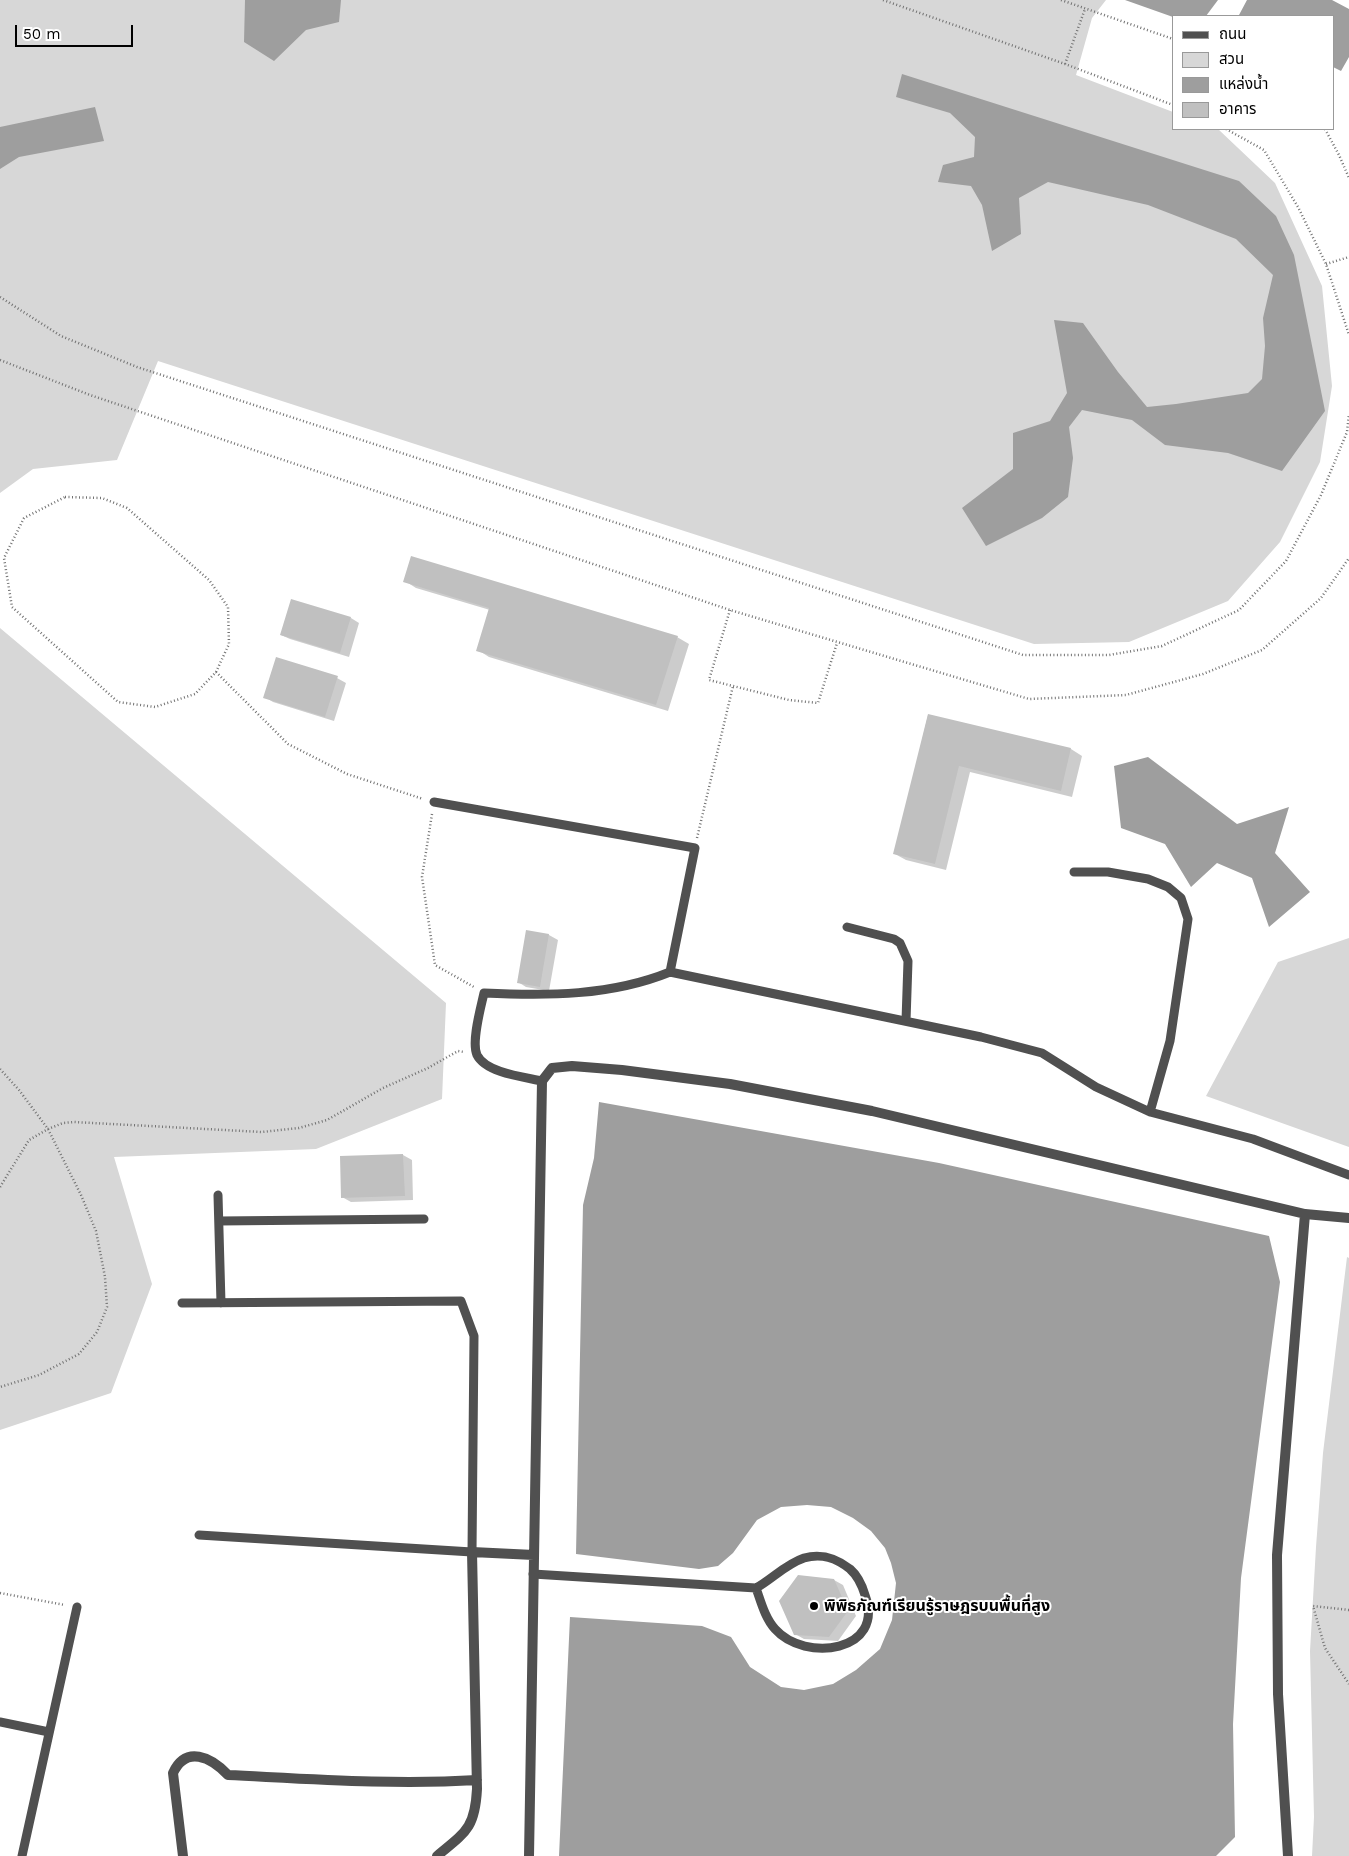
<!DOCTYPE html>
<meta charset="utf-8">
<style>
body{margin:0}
#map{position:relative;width:1349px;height:1856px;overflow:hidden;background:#fff;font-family:"Work Sans","Noto Sans Thai",sans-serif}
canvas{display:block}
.legend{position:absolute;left:1172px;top:15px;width:162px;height:115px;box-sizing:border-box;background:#fff;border:1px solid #999;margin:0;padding:6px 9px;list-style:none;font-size:15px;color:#000}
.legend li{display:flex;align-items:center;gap:10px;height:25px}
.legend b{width:25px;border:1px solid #999}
.scale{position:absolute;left:15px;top:25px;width:118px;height:22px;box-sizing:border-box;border:2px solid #000;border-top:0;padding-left:6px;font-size:15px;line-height:18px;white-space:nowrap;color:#000;-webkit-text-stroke:4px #fff;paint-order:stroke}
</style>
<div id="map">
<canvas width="1349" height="1856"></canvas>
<ul class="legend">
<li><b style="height:6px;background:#505050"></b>ถนน</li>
<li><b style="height:14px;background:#d7d7d7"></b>สวน</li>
<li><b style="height:14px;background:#9e9e9e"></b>แหล่งน้ำ</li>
<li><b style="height:14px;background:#c0c0c0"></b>อาคาร</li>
</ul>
<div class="scale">50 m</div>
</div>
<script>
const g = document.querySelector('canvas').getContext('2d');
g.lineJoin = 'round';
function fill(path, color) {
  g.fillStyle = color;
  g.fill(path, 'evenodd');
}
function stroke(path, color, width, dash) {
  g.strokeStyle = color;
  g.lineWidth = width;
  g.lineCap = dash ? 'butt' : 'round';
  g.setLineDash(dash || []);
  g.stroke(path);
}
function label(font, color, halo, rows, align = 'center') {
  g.font = font + ' "Work Sans","Noto Sans Thai",sans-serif';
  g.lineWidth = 4;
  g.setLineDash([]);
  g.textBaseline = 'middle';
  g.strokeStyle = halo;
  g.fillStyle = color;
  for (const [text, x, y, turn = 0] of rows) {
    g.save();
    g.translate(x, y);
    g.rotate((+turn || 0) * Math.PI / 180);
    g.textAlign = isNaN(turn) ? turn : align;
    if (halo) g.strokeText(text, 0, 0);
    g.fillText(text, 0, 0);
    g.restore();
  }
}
fill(new Path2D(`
 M0 0H1106L1092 18 1076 75 1173 112V129H1218L1275 183 1322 286 1332 386 1320 462 1280 542 1228 601 1129 642 1034 644 158 361 117 460 33 469 0 493Z
 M0 628 446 1003 442 1099 316 1149 114 1157 152 1284 111 1393 0 1430Z
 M1349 938V1147L1206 1096 1278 962Z
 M1347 1257 1349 1258V1856H1312L1314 1817 1310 1651 1316 1547 1323 1453Z`), '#d7d7d7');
fill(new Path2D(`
 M245 0H341L339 22 306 30 274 61 244 42Z
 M1125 0H1218L1206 16 1173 17Z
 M1247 0H1332L1349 9V57L1341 71 1333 67V16H1240L1239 15Z
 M902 74 1239 181 1276 216 1294 255 1325 411 1282 471 1228 453 1165 445 1132 420 1082 410 1069 427 1073 458 1068 497 1042 518 986 546 962 508 1013 469V433L1050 421 1067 393 1054 320 1083 323 1118 372 1147 407 1176 404 1248 393 1262 379 1265 346 1263 318 1273 275 1236 239 1148 205 1048 182 1019 198 1021 234 992 251 982 205 971 186 938 182 943 165 974 157 975 137 950 113 896 97Z
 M95 107 104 141 19 157 0 169V127Z
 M1148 757 1237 824 1289 807 1275 853 1310 892 1269 927 1252 878 1217 863 1191 887 1165 844 1121 828 1114 766Z
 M599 1102 939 1163 1269 1236 1280 1282 1241 1578 1233 1724 1235 1837 1216 1856H559L570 1617 702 1626 731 1637 750 1667 781 1687 804 1690 833 1684 856 1670 880 1649 892 1620 896 1583 891 1563 885 1548 871 1531 853 1518 831 1507 807 1505 781 1507 757 1520 733 1553 718 1566 699 1569 576 1554 583 1205 594 1158Z`), '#9e9e9e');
fill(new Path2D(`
 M405 581 677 637 689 644 668 711 489 657 478 650 490 610 416 588Z
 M351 618 359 623 349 657 290 639 281 635Z
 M337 678 346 683 334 721 273 702 265 697Z
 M928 715 1071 749 1082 756 1072 797 970 772 946 870 906 860 895 854Z
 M527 931 549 935 558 940 549 991 526 987 518 982Z
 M403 1155 412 1160 413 1200 351 1202 342 1197Z
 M834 1580 843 1585 856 1616 838 1641 804 1639 795 1634Z`), '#0003');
fill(new Path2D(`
 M411 556 678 636 656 705 476 651 489 608 403 582Z
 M291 599 351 617 340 653 280 635Z
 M276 657 338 676 325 717 263 698Z
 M928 714 1071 748 1061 791 959 766 935 864 893 854Z
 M526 930 549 934 540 987 517 983Z
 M403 1154 405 1196 341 1198 340 1156Z
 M798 1575 834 1579 848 1611 829 1637 794 1635 779 1601Z`), '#c0c0c0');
stroke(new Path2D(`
 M883 0 1065 64 1173 105
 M1061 0 1173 39
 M1065 64 1085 9
 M1226 129 1264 150 1298 207 1326 264 1349 335
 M1325 129 1339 155 1349 178
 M1326 264 1349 257
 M0 297 61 336 137 367 1023 655H1109L1162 646 1239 610 1286 561 1321 495 1347 432 1349 414
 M0 360 90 395 730 610 1029 699 1126 695 1203 674 1262 650 1321 598 1349 558
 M65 497 102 498 127 508 209 580 228 607 229 644 216 672 195 694 155 707 118 702 12 607 4 558 24 518Z
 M730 610 709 680 789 700 818 703 837 643
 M216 672 288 744 347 774 423 799
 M432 814 422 877 435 965 474 987
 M697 838 733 686
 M0 1069 19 1090 48 1129 81 1195 96 1231 105 1277 107 1307 97 1332 79 1354 39 1375 0 1387
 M0 1187 29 1140 48 1129 63 1123 74 1122 262 1132 299 1128 327 1120 383 1088 428 1068 458 1051 464 1052
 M0 1593 65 1605
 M1349 1610 1313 1606 1325 1648 1349 1684`), '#727272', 2.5, [1, 2.5]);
stroke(new Path2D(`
 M434 802 695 848 670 972
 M1074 872H1108L1148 879 1168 887 1181 898 1188 919 1170 1041 1150 1112
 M847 927 894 939 900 943 908 961 906 1021
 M542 1081C524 1077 486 1073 477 1055 471 1042 481 1007 484 993 547 996 611 996 670 972L981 1037 1042 1053 1096 1087 1150 1112 1253 1139 1349 1175
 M218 1195 221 1303
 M219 1221 424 1219
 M182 1303 461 1301 474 1336 472 1552 199 1535
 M533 1574 756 1588C772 1579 786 1564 804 1558 822 1553 836 1558 850 1569 858 1576 862 1585 865 1595 886 1652 805 1663 775 1629 765 1618 761 1602 756 1588
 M0 1722 49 1732
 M22 1856 77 1607`), '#505050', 9);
stroke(new Path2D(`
 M183 1856 173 1773C186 1745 211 1757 228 1775 311 1779 394 1785 477 1780
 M437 1856C466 1832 475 1828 477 1789L472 1552 534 1555
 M529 1856 542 1081 552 1068 572 1066 622 1070 730 1084 872 1111 1305 1214 1349 1218
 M1288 1856 1278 1694 1277 1555 1305 1214`), '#505050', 10);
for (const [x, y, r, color] of [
 [814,1606,5,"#000"]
]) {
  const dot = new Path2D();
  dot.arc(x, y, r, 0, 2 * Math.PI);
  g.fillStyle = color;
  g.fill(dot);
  stroke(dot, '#fff', 2);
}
label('bold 16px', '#000', '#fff', [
 ["พิพิธภัณฑ์เรียนรู้ราษฎรบนพื้นที่สูง",824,1606]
], 'left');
</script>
